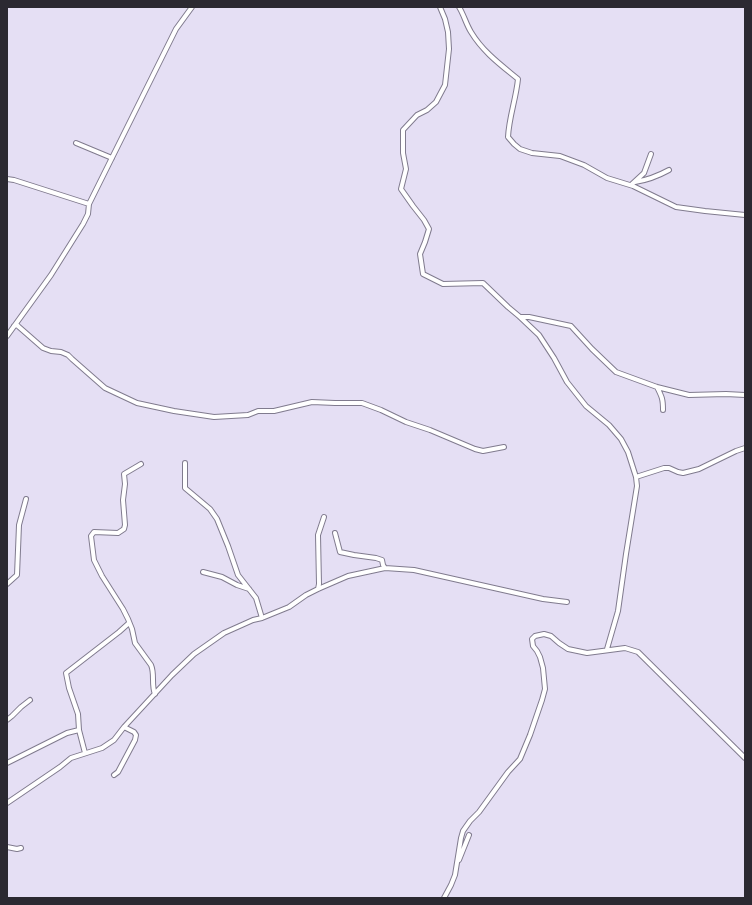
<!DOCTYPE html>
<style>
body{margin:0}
#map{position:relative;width:752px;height:905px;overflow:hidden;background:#e5dff4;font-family:Lato,sans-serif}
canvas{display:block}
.frame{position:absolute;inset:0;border:8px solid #2b2931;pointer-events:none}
</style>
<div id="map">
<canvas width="752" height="905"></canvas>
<div class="frame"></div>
</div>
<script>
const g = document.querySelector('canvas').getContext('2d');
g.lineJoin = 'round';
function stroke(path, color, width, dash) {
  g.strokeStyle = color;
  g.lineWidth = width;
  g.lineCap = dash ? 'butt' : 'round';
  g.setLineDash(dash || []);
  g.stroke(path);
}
const street = new Path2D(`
 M440 7 445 19 448 32 449 49 445 85 436 102 427 110 417 115 403 130V153L406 169 401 189 413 206 424 220 429 229 425 242 420 254 423 274 443 284 483 283 508 307 520 317 539 335 554 358 567 382 586 406 609 425 621 439 628 452 636 477 637 486 626 554 618 611 607 649
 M459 7C464 15 466 24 471 32 483 52 501 65 518 79 516 99 509 117 508 137L514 144 520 149 532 153 560 156 584 165 607 178 633 186 676 207 705 211 745 215
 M76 143 112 158
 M7 179 14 180 89 204
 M635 182C648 180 658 176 669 170
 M631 185 644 173 651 154
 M520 317H529L571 326 592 349 616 372 657 387 689 395 726 394 745 395
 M14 326 17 325 19 327 43 348 51 351 61 352 68 355 72 359 105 388 137 403 174 411 214 417 248 415 258 411H274L312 402 335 403H362L381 410 406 422 430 430 475 449 483 451 504 447
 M7 336 51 275 83 224 88 214 89 204 176 29 192 7
 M657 387C662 397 663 399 663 410
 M185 463V488L210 509 217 519 228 546 238 575 256 598 262 618
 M141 464 124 474 125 484 123 500 125 525 124 529 118 533 94 532 91 536 94 560 102 576 123 609 128 619 132 629 135 643 151 665C155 674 151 685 155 694
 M636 477 664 468H669L678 472 683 473 699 469 736 451 745 448
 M335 533 340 552 354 555 376 558 382 560 383 565 385 568
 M203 572 222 577 237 585 249 589
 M7 584 17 575 19 525 26 499
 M318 589 319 584 318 535 324 517
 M7 720 12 716 21 707 30 700
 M85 753 79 730 78 714 69 688 66 673 119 632 129 623
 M7 763 67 733 79 730
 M114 775 118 772 135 740 136 735 134 732 124 727
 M7 803 60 767 71 758 102 748 114 740 124 727 172 675 194 654 224 633 253 620 262 618 289 607 306 595 318 589 348 576 385 568 414 570 543 599 567 602
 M7 847 17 849 21 848
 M459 860 469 835
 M444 898 451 885 455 875 461 838 463 831 470 821 479 812 508 772 520 759 530 735 542 700 545 689 543 668 540 657 537 651 533 646 532 639 535 636 544 634 551 636 559 643 568 649 587 653 625 648 638 652 745 758`);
stroke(street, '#807b8e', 6);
stroke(street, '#fff', 4);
</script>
